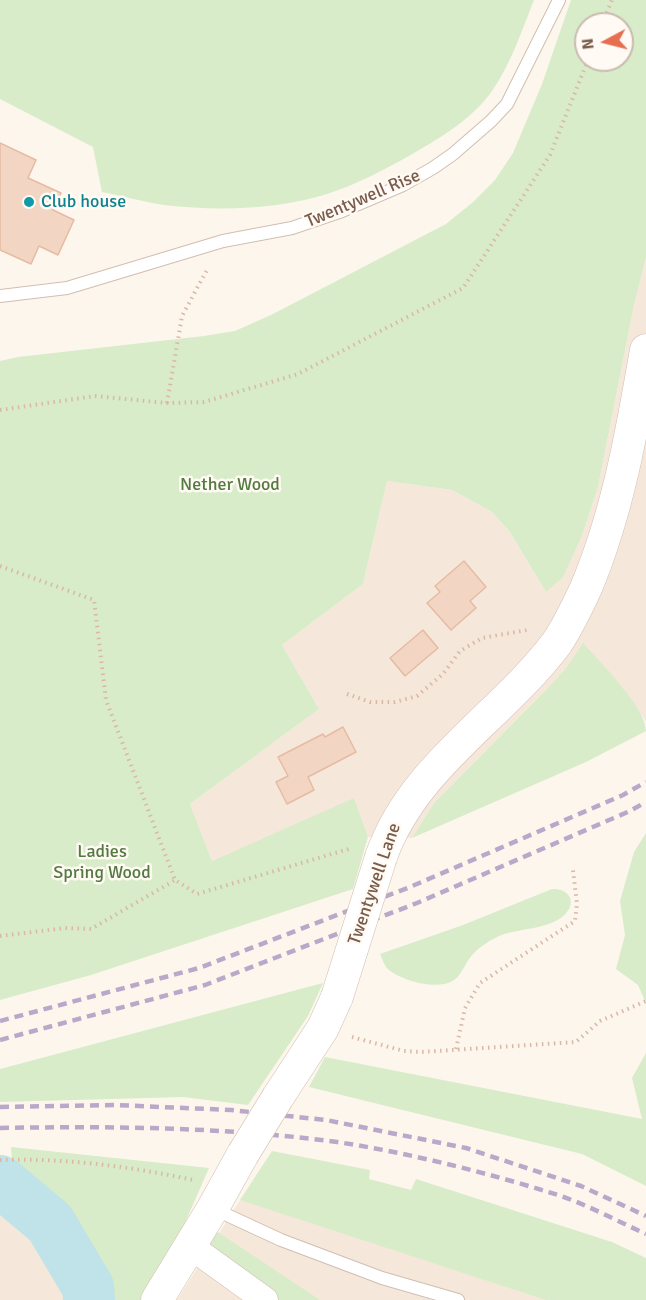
<!DOCTYPE html>
<style>
body{margin:0}
#map{position:relative;width:646px;height:1300px;overflow:hidden;background:#fdf6ec;font-family:Signika,sans-serif}
canvas{display:block}
.north{position:absolute;left:574px;top:12px;width:60px;height:60px;box-sizing:border-box;background:#fffaf3;border:2px solid #cabbb1;border-radius:50%;rotate:263deg;font-size:16px;font-weight:700;line-height:24px;text-align:center;color:#7a5c4d}
.north::after{content:'';display:block;margin:auto;width:21px;height:27px;background:#e76f51;clip-path:polygon(50% 0,100% 100%,50% 72%,0 100%)}
</style>
<div id="map">
<canvas width="646" height="1300"></canvas>
<div class="north">N</div>
</div>
<script>
const g = document.querySelector('canvas').getContext('2d');
g.lineJoin = 'round';
function fill(path, color) {
  g.fillStyle = color;
  g.fill(path, 'evenodd');
}
function stroke(path, color, width, dash) {
  g.strokeStyle = color;
  g.lineWidth = width;
  g.lineCap = dash ? 'butt' : 'round';
  g.setLineDash(dash || []);
  g.stroke(path);
}
function label(font, color, halo, rows, align = 'center') {
  g.font = font + ' Signika,sans-serif';
  g.lineWidth = 5;
  g.setLineDash([]);
  g.textBaseline = 'middle';
  g.strokeStyle = halo;
  g.fillStyle = color;
  for (const [text, x, y, turn = 0] of rows) {
    g.save();
    g.translate(x, y);
    g.rotate((+turn || 0) * Math.PI / 180);
    g.textAlign = isNaN(turn) ? turn : align;
    if (halo) g.strokeText(text, 0, 0);
    g.fillText(text, 0, 0);
    g.restore();
  }
}
fill(new Path2D(`
 M646 257V722L624 689 583 644 566 668 545 691 434 803 412 838 368 837 354 799 212 861 190 804 319 709 282 645 363 584 387 481 452 490 492 512 510 532 546 592 583 533 598 487 634 305Z
 M14 1193 50 1223 88 1287 89 1300H0V1196Z
 M240 1200 561 1300H177Z`), '#f5e8da');
fill(new Path2D(`
 M0 0H534C522 30 511 64 492 91 473 118 442 137 414 153 386 169 358 184 327 194 277 210 217 211 164 205 144 202 122 196 102 192L93 147 0 99Z
 M571 0H646V257L634 305 598 487 583 533 563 577 546 592 510 532 492 512 452 490 387 481 363 584 282 645 319 709 190 804 212 861 354 798 368 837 353 889 91 975 0 1000V361L18 357 204 336 235 331 271 315 446 224 472 203 495 180 513 153 542 84ZM586 24H622V60H586Z
 M583 643C600 662 646 707 646 731L586 762 412 838 434 803 545 691 566 668Z
 M646 833V1003L638 985 616 969 625 935 620 901 634 852Z
 M552 889C566 888 577 899 567 912 555 929 519 928 499 936 491 940 479 947 473 954 466 961 462 975 454 980 438 991 403 981 389 970 385 967 382 959 380 954L463 925Z
 M323 983 308 1016 248 1105 183 1097 0 1102V1069Z
 M646 1053V1186L582 1154 309 1087 325 1057 642 1119 632 1078Z
 M11 1147 209 1168 184 1225 141 1300H89L88 1287 50 1223 14 1193Z
 M272 1151 370 1170 369 1179 411 1190 416 1179 612 1242 646 1258V1300H546L240 1200Z
 M204 1223 320 1300H256L190 1246Z`), '#d8ecc9');
stroke(new Path2D(`
 M0 1181 50 1223 88 1287 89 1300`), '#bfe3e8', 52);
const building = new Path2D(`
 M0 143 36 160 28 178 61 193 53 210 74 220 58 255 39 246 31 264 0 250Z
 M464 561 486 587 470 601 476 608 451 630 427 603 440 592 435 586Z
 M423 630 438 648 405 676 390 658Z
 M343 727 356 752 308 777 314 790 287 804 276 782 288 776 278 757 323 734 325 737Z`);
fill(building, '#f3d5c3');
stroke(building, '#e6bba3', 1.5);
const service = new Path2D(`
 M0 296 67 288 223 241 292 228 342 211 403 185 433 168 453 154 491 121 507 104 559 0
 M214 1209 281 1240 382 1278 458 1300`);
const minor = new Path2D(`
 M190 1246 265 1300`);
const tertiary = new Path2D(`
 M381 857C413 766 500 718 556 644 568 627 577 607 586 588 618 512 632 431 646 350
 M278 1097 323 1028 337 997
 M157 1300 213 1208 243 1154`);
stroke(service, '#d1beb0', 14);
stroke(minor, '#d1beb0', 27);
stroke(tertiary, '#d1beb0', 33);
stroke(new Path2D(`
 M602 24 612 0
 M167 403 182 316 208 268
 M0 410 95 396 167 403 204 402 298 374 463 288 550 155 588 60
 M0 566 94 600 106 700 175 880 197 894 352 848
 M347 694 370 702H395L417 696 443 674 460 651 482 638 527 630
 M0 936 65 928 91 929 175 880
 M352 1037 404 1051 421 1052 576 1042 600 1021 646 1001
 M456 1049 465 1008 480 983 575 921 577 904 573 870
 M0 1160C65 1158 129 1166 193 1180`), '#d9b8a5', 4, [1.5, 4.5]);
stroke(service, '#fff', 12);
stroke(minor, '#fff', 26);
stroke(tertiary, '#fff', 32);
stroke(new Path2D(`
 M0 1021 199 968 410 887 623 795 646 782
 M0 1040 205 985 417 903 630 811 646 802
 M0 1107 115 1105 231 1110 326 1120 466 1148 581 1186 646 1216
 M0 1128C113 1126 225 1127 337 1142 410 1153 488 1173 558 1195 588 1205 617 1221 646 1234`), '#b9a8c9', 4.5, [9, 6]);
const tertiaryBridge = new Path2D(`
 M337 997 381 857
 M243 1154 278 1097`);
stroke(tertiaryBridge, '#d1beb0', 33, []);
stroke(tertiaryBridge, '#fff', 32);
for (const [x, y, r, color] of [
 [29,202,6,"#0f9aa8"]
]) {
  const dot = new Path2D();
  dot.arc(x, y, r, 0, 2 * Math.PI);
  g.fillStyle = color;
  g.fill(dot);
  stroke(dot, '#fffaf3', 2);
}
label('18px', '#7a5c4d', '#fffaf3', [
 ["Twentywell Rise",363,199,-23],
 ["Twentywell Lane",375,884,-71]
]);
label('18px', '#0d838f', '#fffaf3', [
 ["Club house",41,202]
], 'left');
label('18px', '#537a41', '#fffaf3', [
 ["Nether Wood",230,485],
 ["Ladies",102,852],
 ["Spring Wood",102,873]
]);
</script>
